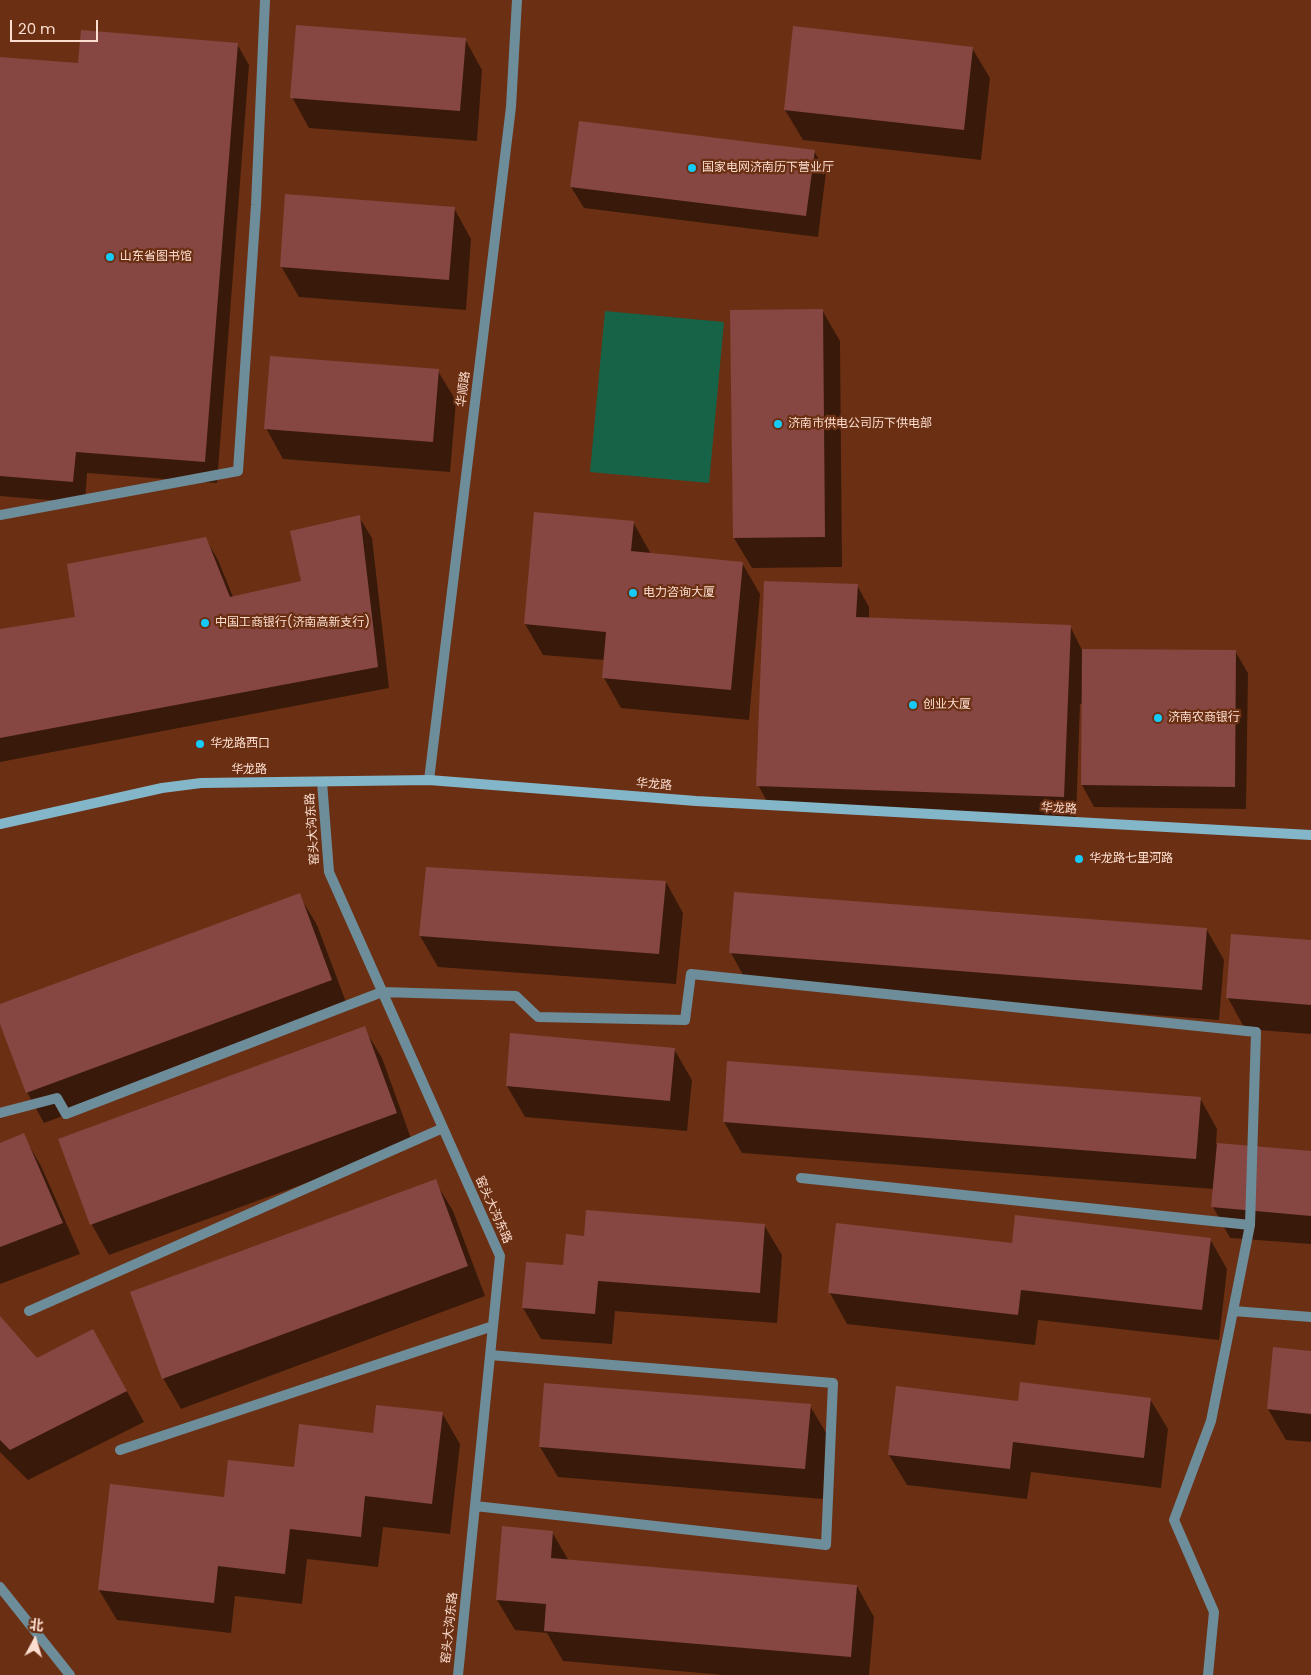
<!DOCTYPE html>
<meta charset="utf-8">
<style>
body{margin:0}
#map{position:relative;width:1311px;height:1675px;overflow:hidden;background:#6b3013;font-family:Poppins,"Noto Sans SC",sans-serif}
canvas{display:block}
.north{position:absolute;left:10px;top:1615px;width:50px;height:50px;-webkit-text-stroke:4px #6b3013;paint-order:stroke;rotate:6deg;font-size:14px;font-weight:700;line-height:20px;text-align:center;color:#fcded1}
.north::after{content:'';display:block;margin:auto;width:18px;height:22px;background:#fcded1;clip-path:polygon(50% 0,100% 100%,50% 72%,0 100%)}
.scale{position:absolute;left:10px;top:20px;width:88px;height:22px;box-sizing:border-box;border:2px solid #fcded1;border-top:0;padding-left:6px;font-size:15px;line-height:18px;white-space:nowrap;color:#fcded1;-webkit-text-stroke:4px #6b3013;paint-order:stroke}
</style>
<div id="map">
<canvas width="1311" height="1675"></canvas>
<div class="north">北</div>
<div class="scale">20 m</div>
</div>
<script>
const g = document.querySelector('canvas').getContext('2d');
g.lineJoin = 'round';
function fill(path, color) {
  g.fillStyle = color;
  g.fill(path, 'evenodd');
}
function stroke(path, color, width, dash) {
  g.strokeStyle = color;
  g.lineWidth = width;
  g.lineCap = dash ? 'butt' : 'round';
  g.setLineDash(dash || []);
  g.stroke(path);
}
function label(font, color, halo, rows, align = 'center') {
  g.font = font + ' Poppins,"Noto Sans SC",sans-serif';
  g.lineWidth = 4.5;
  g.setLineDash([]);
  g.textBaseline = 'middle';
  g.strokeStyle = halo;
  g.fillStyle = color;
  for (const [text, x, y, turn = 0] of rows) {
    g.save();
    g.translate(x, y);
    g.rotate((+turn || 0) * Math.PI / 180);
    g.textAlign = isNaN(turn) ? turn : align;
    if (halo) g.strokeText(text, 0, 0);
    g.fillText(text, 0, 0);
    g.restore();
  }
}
fill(new Path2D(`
 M605 311 724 322 709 483 590 472Z`), '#166348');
fill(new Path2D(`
 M465 39 482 70 477 141 309 128 292 97Z
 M237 44 249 65 217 483 87 473 85 503 0 496V58L79 64Z
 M972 48 990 78 981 160 803 140 785 110Z
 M814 151 826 172 818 237 584 208 571 187Z
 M454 208 471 239 466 310 299 297 281 266Z
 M822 310 840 341 842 567 752 568 734 538Z
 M438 371 456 401 450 472 283 459 266 428Z
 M359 517 372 538 389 688 0 762V630L77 618 205 538 218 560 233 597 302 582Z
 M633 522 651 554 742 563 760 594 749 720 621 708 604 678 605 660 543 655 525 624Z
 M857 585 869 607V618L1070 626 1082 650 1235 651 1248 673 1246 809 1094 807 1082 785 1083 704H1080L1076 818 770 807 758 785Z
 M427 869 666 882 683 913 676 984 438 967 420 936Z
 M299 895 317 925 349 1010 44 1123 27 1092 0 1020V1005Z
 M1207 930 1224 960 1219 1020 748 984 731 953Z
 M1311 941V1034L1245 1029 1228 998Z
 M364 1028 382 1058 413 1144 109 1255 92 1225 60 1140Z
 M674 1049 692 1080 687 1131 525 1117 507 1086Z
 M1200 1098 1217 1129 1216 1144 1311 1152V1244L1230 1238 1213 1207 1214 1189 742 1153 724 1122Z
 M23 1135 41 1166 80 1254 0 1284V1144Z
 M435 1181 453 1211 485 1296 181 1409 163 1378Z
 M764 1225 782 1255 777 1323 615 1311 612 1344 541 1339 523 1308 527 1263 564 1266 585 1237Z
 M1210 1239 1227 1269 1219 1340 1038 1320 1035 1345 847 1324 830 1293 1013 1244Z
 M0 1318 37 1360 110 1361 144 1422 28 1480 0 1452Z
 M1311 1352V1442L1286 1440 1268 1409Z
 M1150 1399 1168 1429 1161 1488 1031 1472 1027 1499 907 1485 889 1455 1019 1403Z
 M810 1406 828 1436 823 1499 558 1477 540 1447Z
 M442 1413 460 1444 450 1534 383 1527 378 1567 307 1559 302 1604 235 1596 231 1633 117 1620 99 1590 225 1498 374 1434Z
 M552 1532 569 1561 857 1586 874 1617 869 1675H724L563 1661 547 1633 515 1630 497 1600Z`), '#0007');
fill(new Path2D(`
 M296 25 466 38 460 111 290 98Z
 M793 26 973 47 964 130 784 110Z
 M81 30 238 43 205 462 76 452 73 482 0 476V57L78 63Z
 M579 121 815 150 806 216 570 187Z
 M285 194 455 207 449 280 280 267Z
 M823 309 825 537 733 538 730 310Z
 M270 356 439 369 433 442 264 429Z
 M534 512 634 521 631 551 743 562 731 690 602 678 606 632 524 624Z
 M360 515 378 667 0 738V629L75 617 67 564 206 537 230 597 301 581 290 531Z
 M764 581 858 584 856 617 1071 625 1064 797 756 786Z
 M1082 649 1236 650 1235 787 1081 785Z
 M426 867 666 881 659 954 419 936Z
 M734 892 1207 928 1202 990 729 953Z
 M300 893 332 980 26 1093 0 1024V1004Z
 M1231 934 1311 940V1005L1226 998Z
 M365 1026 397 1113 90 1225 58 1139Z
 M510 1033 675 1048 670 1101 506 1086Z
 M727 1061 1201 1097 1196 1159 723 1122Z
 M24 1133 63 1223 0 1247V1143Z
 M1217 1143 1311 1151V1216L1211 1207Z
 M436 1179 468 1266 162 1379 130 1292Z
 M586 1210 765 1224 760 1293 598 1281 595 1314 522 1308 526 1262 563 1265 566 1234 584 1236Z
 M1015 1215 1211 1238 1202 1310 1021 1290 1018 1315 828 1293 836 1223 1012 1243Z
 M0 1316 37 1358 93 1329 127 1391 10 1450 0 1440Z
 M1273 1347 1311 1351V1414L1267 1409Z
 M1020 1382 1151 1398 1144 1458 1013 1442 1010 1469 888 1455 896 1386 1018 1401Z
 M544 1383 811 1404 805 1469 539 1447Z
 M376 1405 443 1412 432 1504 365 1496 361 1537 290 1529 285 1574 218 1566 214 1603 98 1590 110 1484 224 1497 228 1460 294 1467 299 1424 373 1433Z
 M502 1526 553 1531 551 1558 857 1585 851 1657 544 1631 546 1604 496 1600Z`), '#864642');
stroke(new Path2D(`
 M0 515 238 471 256 205 265 0`), '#6e8d9a', 10);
stroke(new Path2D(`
 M429 780 511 107 517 0
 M322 782 329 872 500 1256 458 1675
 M0 1113 57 1098 66 1114 382 992 516 996 538 1017 685 1020 691 974 1256 1032 1250 1225 1233 1311
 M801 1178 1250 1225
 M29 1311 443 1128
 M120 1450 493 1326
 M475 1506 826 1545 833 1383 490 1355
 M0 1587 70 1675
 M1208 1675 1214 1612 1174 1520 1211 1421 1233 1311 1311 1317`), '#6e8d9a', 10);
stroke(new Path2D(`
 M0 824 162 788 201 783 429 780 696 801 1311 835`), '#84b6ca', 10);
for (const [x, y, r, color] of [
 [692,168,5,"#16cafb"],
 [110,257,5,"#16cafb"],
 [778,424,5,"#16cafb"],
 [633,593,5,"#16cafb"],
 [205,623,5,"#16cafb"],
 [913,705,5,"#16cafb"],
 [1158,718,5,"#16cafb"],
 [200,744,5,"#16cafb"],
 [1079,859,5,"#16cafb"]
]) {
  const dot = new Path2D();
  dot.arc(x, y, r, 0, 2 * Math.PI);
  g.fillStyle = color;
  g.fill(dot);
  stroke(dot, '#6b3013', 2);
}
label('12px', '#fcded1', '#6b3013', [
 ["国家电网济南历下营业厅",702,168],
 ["山东省图书馆",120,257],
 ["济南市供电公司历下供电部",788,424],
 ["电力咨询大厦",643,593],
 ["中国工商银行(济南高新支行)",215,623],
 ["创业大厦",923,705],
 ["济南农商银行",1168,718],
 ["华龙路西口",210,744],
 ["华龙路七里河路",1089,859]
], 'left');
label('12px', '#fcded1', '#6b3013', [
 ["华顺路",464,389,-83],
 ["华龙路",249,770],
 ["华龙路",654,785,4],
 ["华龙路",1059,809,3],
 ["窑头大沟东路",313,829,-94],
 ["窑头大沟东路",493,1210,66],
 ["窑头大沟东路",450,1628,-84]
]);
</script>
